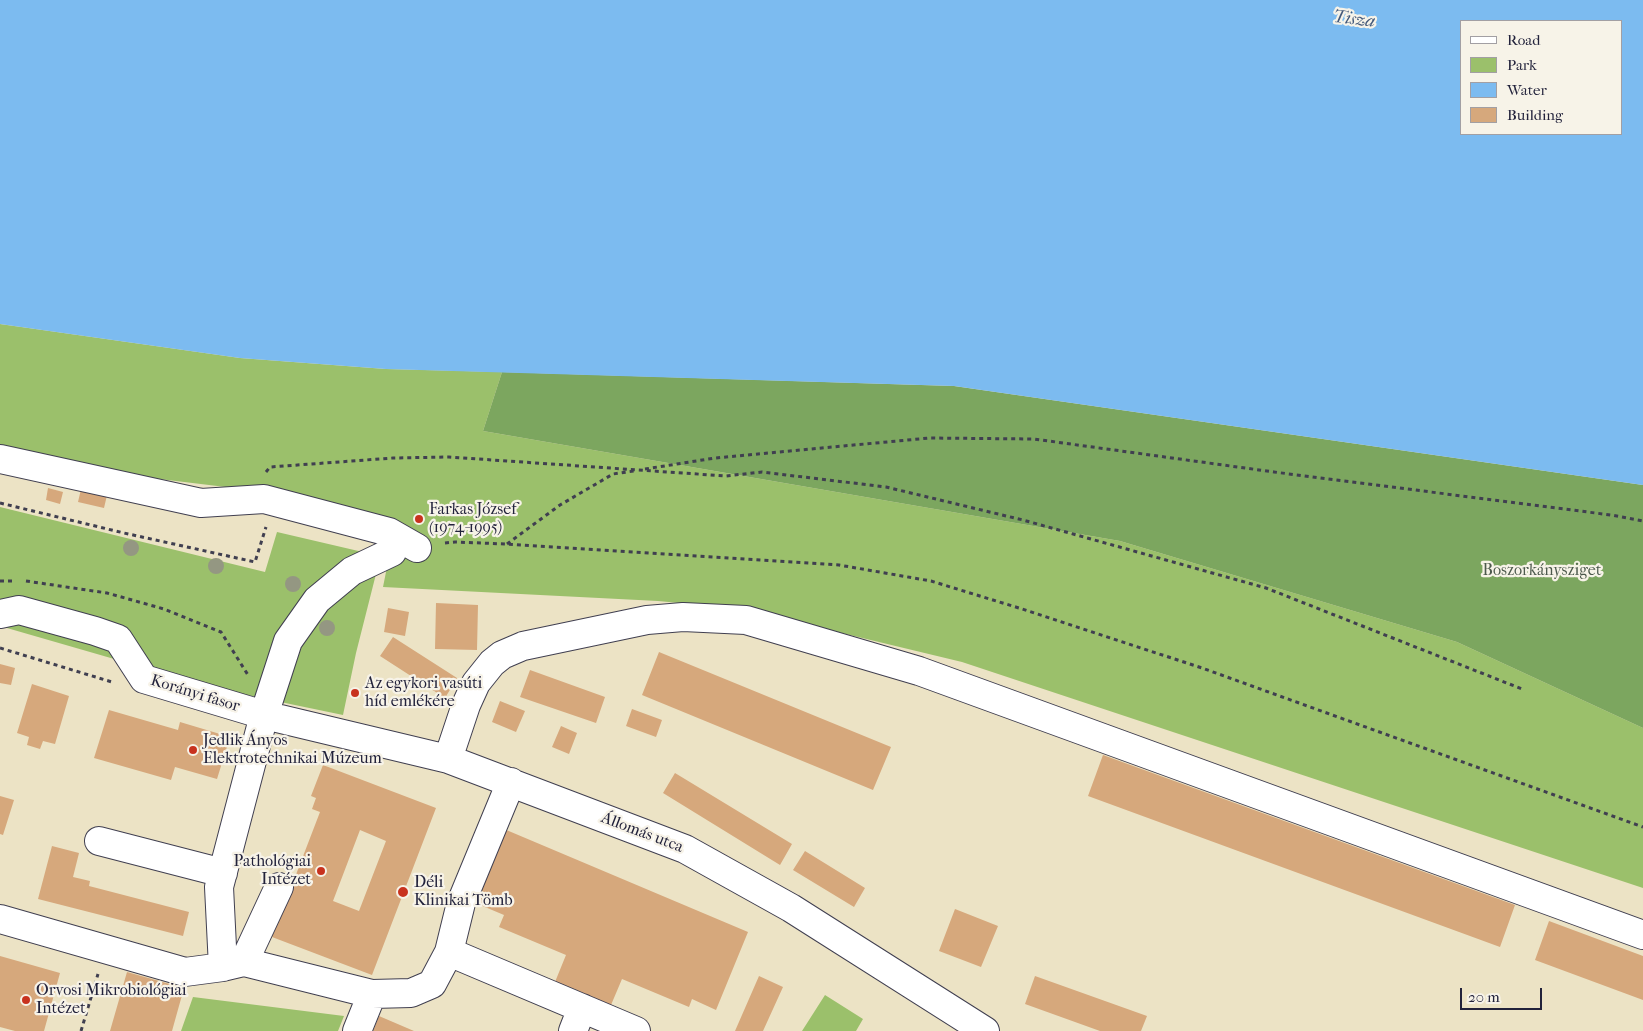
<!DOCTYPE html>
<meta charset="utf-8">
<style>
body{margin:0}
#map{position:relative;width:1643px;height:1031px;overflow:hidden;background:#ece3c5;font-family:"IM FELL French Canon",serif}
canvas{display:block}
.legend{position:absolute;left:1460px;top:20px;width:162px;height:115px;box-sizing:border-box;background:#f7f3e8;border:1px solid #a29fa3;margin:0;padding:6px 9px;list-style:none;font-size:15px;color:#22223b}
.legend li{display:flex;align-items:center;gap:10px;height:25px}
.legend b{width:25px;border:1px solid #a29fa3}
.scale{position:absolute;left:1460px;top:988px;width:82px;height:22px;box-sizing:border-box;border:2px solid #22223b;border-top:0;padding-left:6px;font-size:15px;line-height:18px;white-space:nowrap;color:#22223b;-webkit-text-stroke:4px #f7f3e8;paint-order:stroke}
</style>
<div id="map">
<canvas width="1643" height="1031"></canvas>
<ul class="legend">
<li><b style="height:6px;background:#fff"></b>Road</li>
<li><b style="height:14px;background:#9bc06b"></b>Park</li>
<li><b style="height:14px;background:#7cbbf0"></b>Water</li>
<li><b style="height:14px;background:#d6a87c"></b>Building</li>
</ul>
<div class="scale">20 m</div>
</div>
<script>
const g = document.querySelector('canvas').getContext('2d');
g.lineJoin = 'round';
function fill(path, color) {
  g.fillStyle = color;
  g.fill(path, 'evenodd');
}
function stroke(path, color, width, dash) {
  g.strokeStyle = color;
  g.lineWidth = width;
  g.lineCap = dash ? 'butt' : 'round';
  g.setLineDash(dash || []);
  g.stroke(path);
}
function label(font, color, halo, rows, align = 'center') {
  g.font = font + ' "IM FELL French Canon",serif';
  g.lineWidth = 4.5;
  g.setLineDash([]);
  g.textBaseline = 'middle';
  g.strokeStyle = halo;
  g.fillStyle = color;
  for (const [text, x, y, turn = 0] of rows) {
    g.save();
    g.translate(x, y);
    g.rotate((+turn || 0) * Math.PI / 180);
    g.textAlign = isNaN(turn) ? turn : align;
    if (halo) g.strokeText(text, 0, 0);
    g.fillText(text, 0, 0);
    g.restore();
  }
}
fill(new Path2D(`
 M0 324 240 358 386 369 502 372 483 431 1120 541 1457 642 1643 728V888L962 662 742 609 658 601 383 587 395 527 267 492 60 467 0 450Z
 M0 507 265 572 277 532 367 553 376 574 356 653 343 715 218 689 0 626Z
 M825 995 863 1019 856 1031H802Z
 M193 997 344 1016 338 1031H181Z`), '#9bc06b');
fill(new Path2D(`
 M502 372 954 386 1643 485V728L1457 642 1120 541 483 431Z`), '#7ca65f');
fill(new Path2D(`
 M0 0H1643V485L954 386 386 369 240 358 0 324ZM1462 21H1622V134H1462Z`), '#7cbbf0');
fill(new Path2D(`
 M82 485 108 491 104 508 78 502Z
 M48 488 63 492 60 504 46 500Z
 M436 603 478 605 477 650 435 649Z
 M388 608 409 612 405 636 384 632Z
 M393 637 457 678 445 698 380 656Z
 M659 652 891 747 873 790 642 695Z
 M0 664 15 668 11 685 0 683Z
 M530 670 605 697 596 723 520 697Z
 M32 684 69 696 55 744 43 741 40 749 27 745 29 737 17 733Z
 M500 701 525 711 516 732 492 722Z
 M632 709 662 720 656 737 626 726Z
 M109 710 178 730 180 722 230 737 217 779 175 767 171 780 94 758Z
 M561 726 577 733 569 754 552 747Z
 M1103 755 1515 905 1500 947 1088 796Z
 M323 765 436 808 372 975 272 937 320 812 312 809 316 798 311 796ZM360 830 386 841 359 911 333 901Z
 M675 773 792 844 780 865 663 793Z
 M0 796 14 800 3 835 0 834Z
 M504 829 748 932 716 1010 692 999 689 1007 622 979 611 1005 555 982 566 955 499 927 504 915 473 902Z
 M52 846 79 853 73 877 90 881 89 886 189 912 183 936 38 899Z
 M805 851 865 888 854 907 793 870Z
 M955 909 998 926 981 967 939 951Z
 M1549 921 1643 956V1000L1535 960Z
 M0 956 60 973 44 1031H15L0 1027Z
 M127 972 184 988 172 1031H110Z
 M759 976 783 987 763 1031H735Z
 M1035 976 1147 1016 1141 1031H1100L1025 1004Z
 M379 1016 414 1031H373Z`), '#d6a87c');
const minor = new Path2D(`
 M0 459 201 503 264 499 389 532 417 548
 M0 614 19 610 95 631 118 639 144 679 264 715 448 759 685 849 791 908 985 1031
 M448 759 466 705 476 683 492 663 502 655 523 646 647 620 683 617 746 620 919 671 1643 935
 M99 841 223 873
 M0 919 185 972 223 967 244 962 372 994 357 1031
 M449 952 636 1031
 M244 962 279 887
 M223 967 219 887 264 715 288 641 317 600 352 571 392 552
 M372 994 411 993 432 984 449 952 461 903 511 782
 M573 1031 582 1008`);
stroke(minor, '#403f50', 30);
stroke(new Path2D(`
 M645 469 715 458 929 438 1034 439 1274 472 1611 515 1643 521
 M266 472 270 467 393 458 449 457 726 476 762 472 886 487 1023 520 1266 588 1522 689
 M0 503 124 533 255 562 266 527
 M445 543 455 542 506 544 839 565 931 581 1019 608 1202 668 1643 827
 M507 544 560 505 613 474 634 471
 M0 581H12
 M26 581 107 593 164 609 221 632 248 675
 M0 648 112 682
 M81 1031 98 974`), '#403f50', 3, [4, 4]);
stroke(minor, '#fff', 28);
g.fillStyle = '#949782';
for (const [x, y] of [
 [131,548],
 [216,566],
 [293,584],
 [327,628]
]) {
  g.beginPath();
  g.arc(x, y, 8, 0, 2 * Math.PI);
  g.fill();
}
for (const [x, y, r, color] of [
 [419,519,5,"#c8321e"],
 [355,693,5,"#c8321e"],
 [193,750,5,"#c8321e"],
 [321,871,5,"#c8321e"],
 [403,892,6,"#c8321e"],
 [26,1000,5,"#c8321e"]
]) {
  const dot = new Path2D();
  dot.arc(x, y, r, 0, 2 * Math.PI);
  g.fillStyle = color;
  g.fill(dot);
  stroke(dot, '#f7f3e8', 2);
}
label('16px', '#22223b', '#f7f3e8', [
 ["Farkas József",429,510],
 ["(1974-1995)",429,528],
 ["Az egykori vasúti",365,684],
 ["híd emlékére",365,702],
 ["Jedlik Ányos",203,741],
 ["Elektrotechnikai Múzeum",203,759],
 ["Pathológiai",311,862,"right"],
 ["Intézet",311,880,"right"],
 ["Déli",414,883],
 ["Klinikai Tömb",414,901],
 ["Orvosi Mikrobiológiai",36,991],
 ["Intézet",36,1009]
], 'left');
label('16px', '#4c594c', '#f7f3e8', [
 ["Boszorkánysziget",1542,571]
]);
label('16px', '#22223b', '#f7f3e8', [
 ["Korányi fasor",195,694,17],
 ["Állomás utca",642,833,21]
]);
label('italic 18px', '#42587a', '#f7f3e8', [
 ["Tisza",1354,20,7]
]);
</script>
